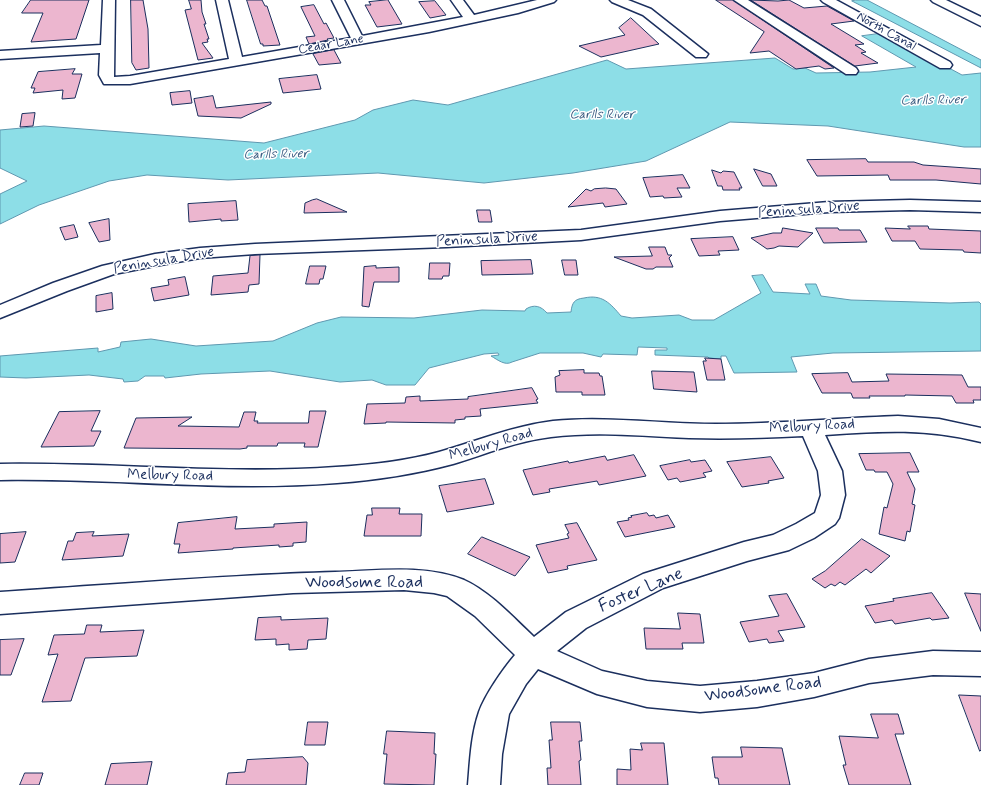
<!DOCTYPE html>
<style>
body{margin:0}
canvas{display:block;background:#fff}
</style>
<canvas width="981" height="785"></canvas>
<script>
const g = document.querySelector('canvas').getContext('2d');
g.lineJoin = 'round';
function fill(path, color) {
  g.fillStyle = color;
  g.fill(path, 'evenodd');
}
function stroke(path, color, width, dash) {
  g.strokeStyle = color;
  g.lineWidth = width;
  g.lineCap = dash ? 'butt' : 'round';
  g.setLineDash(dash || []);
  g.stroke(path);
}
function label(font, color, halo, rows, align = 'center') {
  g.font = font + ' Mynerve,sans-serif';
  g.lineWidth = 3;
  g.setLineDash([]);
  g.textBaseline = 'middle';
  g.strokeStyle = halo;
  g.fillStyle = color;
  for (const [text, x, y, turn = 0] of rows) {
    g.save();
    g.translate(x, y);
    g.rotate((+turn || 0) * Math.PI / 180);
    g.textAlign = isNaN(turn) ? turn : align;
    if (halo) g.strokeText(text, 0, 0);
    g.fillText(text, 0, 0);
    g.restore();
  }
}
const water = new Path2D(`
 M856 0H867L981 60V68L852 1Z
 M884 33 962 75 981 73V147H964L828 126 730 122 646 161 573 173 484 183 378 173 228 180 147 175 109 181 39 205 0 224V194L27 181 0 168V130L44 126 264 143 355 120 373 110 413 100 448 105 607 60 626 69 775 58 793 69 805 68 816 73 870 72 916 67 862 36Z
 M763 275 773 292 810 294 805 284H816L821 296 851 300 950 303 979 302 981 304V351L833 353 791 357 797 372 734 373 726 356H721V359L709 358 708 357 655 355V350H667V348L638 347 637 355 603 354 601 357 583 353H540L512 362C505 366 498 360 491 356L499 355 498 353 484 354 429 368 415 385H386L372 380 340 382 270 371 201 374 165 378 164 376H145L138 381 124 382 123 379 89 375 26 378 0 377V356L98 348V352L120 347 121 342 151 339 196 346 273 341 317 323 341 317 414 318 482 310 525 311 526 309C534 304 541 306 547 313L571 312C572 303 574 299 584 298 602 294 610 303 621 316L632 318 679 315 692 320H714L761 293 752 276Z`);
fill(water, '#8ddee7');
stroke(water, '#5f98b0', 1);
const building = new Path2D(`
 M31 0H89L76 39 31 42 43 13H22Z
 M131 0H143L148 29 149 68 136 70 132 63Z
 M189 0H201L202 12 206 24H204L209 39H207L208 42 202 43 213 58 198 60 185 10 191 9Z
 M247 0H262L265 6H267L280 45 263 46V44H261Z
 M388 0 402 24 377 27 365 5H371L369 2Z
 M716 0H733L834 68 825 69 819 66 796 69 769 51 750 53 764 32Z
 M751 0 778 1 789 0 804 8 827 6 854 21 831 24 864 44 855 45 866 52 861 53 878 63 855 66Z
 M435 1 446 15 430 18 419 2Z
 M314 5 324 24 326 23 334 38 327 39 328 40 309 44 306 37 315 36 301 7Z
 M631 18 659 44 601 57 579 46 625 35 619 28Z
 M334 50 341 63 319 65 313 54Z
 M75 69 72 74H82L75 98 62 99 63 90 33 93 35 88H31L38 72Z
 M317 75 321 89 283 93 279 79Z
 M190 91 192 103 172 105 170 93Z
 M213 96 216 108 271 102V104L241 118 198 116 194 99Z
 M35 113 33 126 20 127 22 114Z
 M866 159 868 162H914L923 165 981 169V184L936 180H890L888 175 817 176 807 160Z
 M754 169 771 174 777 186H763Z
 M712 170 721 173 723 171 734 172 742 188H739L740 190H723L722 186H718Z
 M683 175 690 188H677L682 197 664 198 663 196 650 197 643 178Z
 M606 188 616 189 627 204 605 207 603 203 568 207 586 189 591 191 594 189Z
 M317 199 347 212 304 213 305 203 312 200Z
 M236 201 238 220 221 221V219L189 222 188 204Z
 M477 210H490L492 222H479Z
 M109 219 110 240 99 242 89 223Z
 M74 225 78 237 65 240 60 228Z
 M908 226H928L929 229 981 231V253L964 252 963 250 920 249 915 241H892L885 228 910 229Z
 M783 228 813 233 798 247 779 246 774 248 767 249 751 238 773 233H781Z
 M816 228H838L839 230H860L867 242 824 243Z
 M733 237 739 250 718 251 720 255 699 256 691 239Z
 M649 247H665L668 255H672L669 258 673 267H656L653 269H646L614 257 652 256Z
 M260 255 259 284 249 285 248 292 211 295 213 276 248 273 250 256Z
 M531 260 533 274 482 275 481 261Z
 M562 260H576L578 275H565Z
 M430 263H450L449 276H443L442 279H429Z
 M310 266H326L323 279H320L319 284H306Z
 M376 266V268L399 267V282H374L369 307 362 306 364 267Z
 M185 277 189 295 154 301 151 288 169 285 168 280Z
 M112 293 113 309 96 312V296Z
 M705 358 721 359 725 380H707L703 361H706Z
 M584 370V373H599L600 376H602L605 395H582V392H556L555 377 560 375 559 371Z
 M652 371 694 372 697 392 654 389Z
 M848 373 852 382 889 381 886 374 962 375 968 387H981V400H973L974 403H956L952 396 905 395V396H869L870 398H853L851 393H822L812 374Z
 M532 388 538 399 536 400 538 403 480 409 481 416 465 417V419L455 420V423L386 422V423L364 424 367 404 405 403 406 397 420 396V401L468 399V397Z
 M100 411 91 431H101L94 446 41 447 59 412Z
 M310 411H326L318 447H304L305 443H278L277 446H247V448L240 449 124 448 136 418 192 417 178 426 239 427 244 412H256L254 421H258L257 423H308Z
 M910 453 919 472H907L915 489 912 504 915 505 910 532 907 531 905 541 879 534 884 507 887 508 893 484 887 472H875L874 470H866L859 454Z
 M634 455 646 476 599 485 597 481 549 489 550 492 533 495 523 470 568 461 569 463 605 456 607 460Z
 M771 457 784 478 768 481 769 483 742 487 727 462Z
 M690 460 691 462 705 460 712 471 703 473 706 477 680 482 677 478 668 480 660 466Z
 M485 479 494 504 447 512 439 486Z
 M372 508H400L399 514H422L421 536H364L367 515H372Z
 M647 513 649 516 654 515 656 518 668 515 675 527 625 537 617 522 629 520 628 518 632 517 631 516Z
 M237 517 235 529 274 527V524L307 522 306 542 293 543V546L279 547V545L233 548V549L178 553 180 544H174L178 523Z
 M577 523 597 560 567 566 568 569 548 573 536 545 569 538 567 534 569 533 565 525Z
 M26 532 15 562 0 563V534Z
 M94 532 92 536 129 534 123 556 62 560 68 541H73L76 533Z
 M482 537 504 546 530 557 515 576 468 554Z
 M862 539 890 556 871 573 866 569 845 585 840 582 835 586 831 584 825 588 812 579 825 571Z
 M932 593 949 618 932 620 930 618 895 624 892 620 875 623 865 606 894 601 893 599Z
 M965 593 981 594V631Z
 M787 594 805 627 778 631 784 641 769 643 767 639 749 642 740 622 779 616 769 596Z
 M678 613 700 614 704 643H682L683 649H646L644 628 680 629Z
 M281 617V620L328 618 326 639 308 640 307 649 289 650V644L276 645V639L255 640 258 618Z
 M87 625H102L100 632 144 630 137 656 85 658 71 701 42 702 58 654 48 655 54 635 84 634Z
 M24 639 11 675H0V640Z
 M959 695 981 696V750L980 751Z
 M871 714H898L904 734H895L911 785H849L843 765H846L839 736 878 738Z
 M308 722H328L325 745H305Z
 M551 722H580L582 741H579L581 760 579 761 581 785H548L547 768H551L549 740H552Z
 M387 731 435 733 434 754H436L434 785 384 784 387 754H384Z
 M641 743H664L668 785H617V769L631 770 630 749 642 750Z
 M741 747 782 748 790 785H719L718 778H715L712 757H742Z
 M303 757 308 763 306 785H226L228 773 245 772 247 760Z
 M152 762 147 785H105L111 764Z
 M25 773H43L39 785H20Z`);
fill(building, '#ecb6cf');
stroke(building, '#1b2f5e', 1);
const minor = new Path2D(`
 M103 0H115L114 77 130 76 229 59 216 0H228L242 57 351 38 332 0H344L362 36 463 17 451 0H463L474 15 537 0H556L554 2 518 13 429 32 130 84H104L99 75 100 53 0 59V51L101 45Z
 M610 0H628L651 9 708 54 706 57H696L643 15 612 2Z
 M734 0H748L856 68 858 71 856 74H846Z
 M821 0H836L950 62 952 65 950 68H940L823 2Z
 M931 0H946L981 17V26L933 2Z
 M910 200 981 202V212L910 210 829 212 720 221 581 240 446 247 255 254 200 258 155 266 114 274 67 291 0 318V305L53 283 102 266 155 254 200 248 255 244 581 230 720 211 829 202Z
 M898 416 939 419 981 428V442C927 428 881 431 825 435L842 471 845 495 839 518 835 524 814 538 789 550 747 561 663 588 586 628 557 651 602 671 647 681 700 686 757 681 814 673 869 659 933 651 981 652V676L933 675 869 683 814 697 757 707 700 712 647 707 597 694 538 669 526 684 509 714 502 754 500 785H468C470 761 471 735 479 712 485 695 503 669 515 655L475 616 447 596 434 593 404 590 293 593 0 614V592C111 585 223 575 335 572 376 571 424 564 464 580 489 591 514 618 534 637L566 612 643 574 744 542 773 535 796 524 815 513 821 495 818 471 803 436C765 438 727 439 689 438 643 436 597 431 551 437 517 441 486 454 453 464 416 474 376 480 337 483 225 492 112 478 0 480V464C112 462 224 475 336 467 370 465 406 461 439 452 477 441 513 426 553 421 607 416 662 424 716 424 777 424 837 418 898 416Z`);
stroke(minor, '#1b2f5e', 3);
fill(minor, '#fff');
label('13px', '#1b2f5e', '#fff', [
 ["North Canal",886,32,29],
 ["Cedar Lane",331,45,-10]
]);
label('italic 13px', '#385b80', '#fff', [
 ["Carlls River",933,101,-1],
 ["Carlls River",602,115],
 ["Carlls River",276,155,-1]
]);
label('15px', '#1b2f5e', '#fff', [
 ["Peninsula Drive",809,210,-4],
 ["Peninsula Drive",487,240,-3],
 ["Peninsula Drive",164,261,-10],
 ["Melbury Road",812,427,-3],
 ["Melbury Road",491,445,-16],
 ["Melbury Road",170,476,1]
]);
label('18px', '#1b2f5e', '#fff', [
 ["Woodsome Road",364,583],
 ["Foster Lane",641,591,-23],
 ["Woodsome Road",763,690,-7]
]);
</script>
